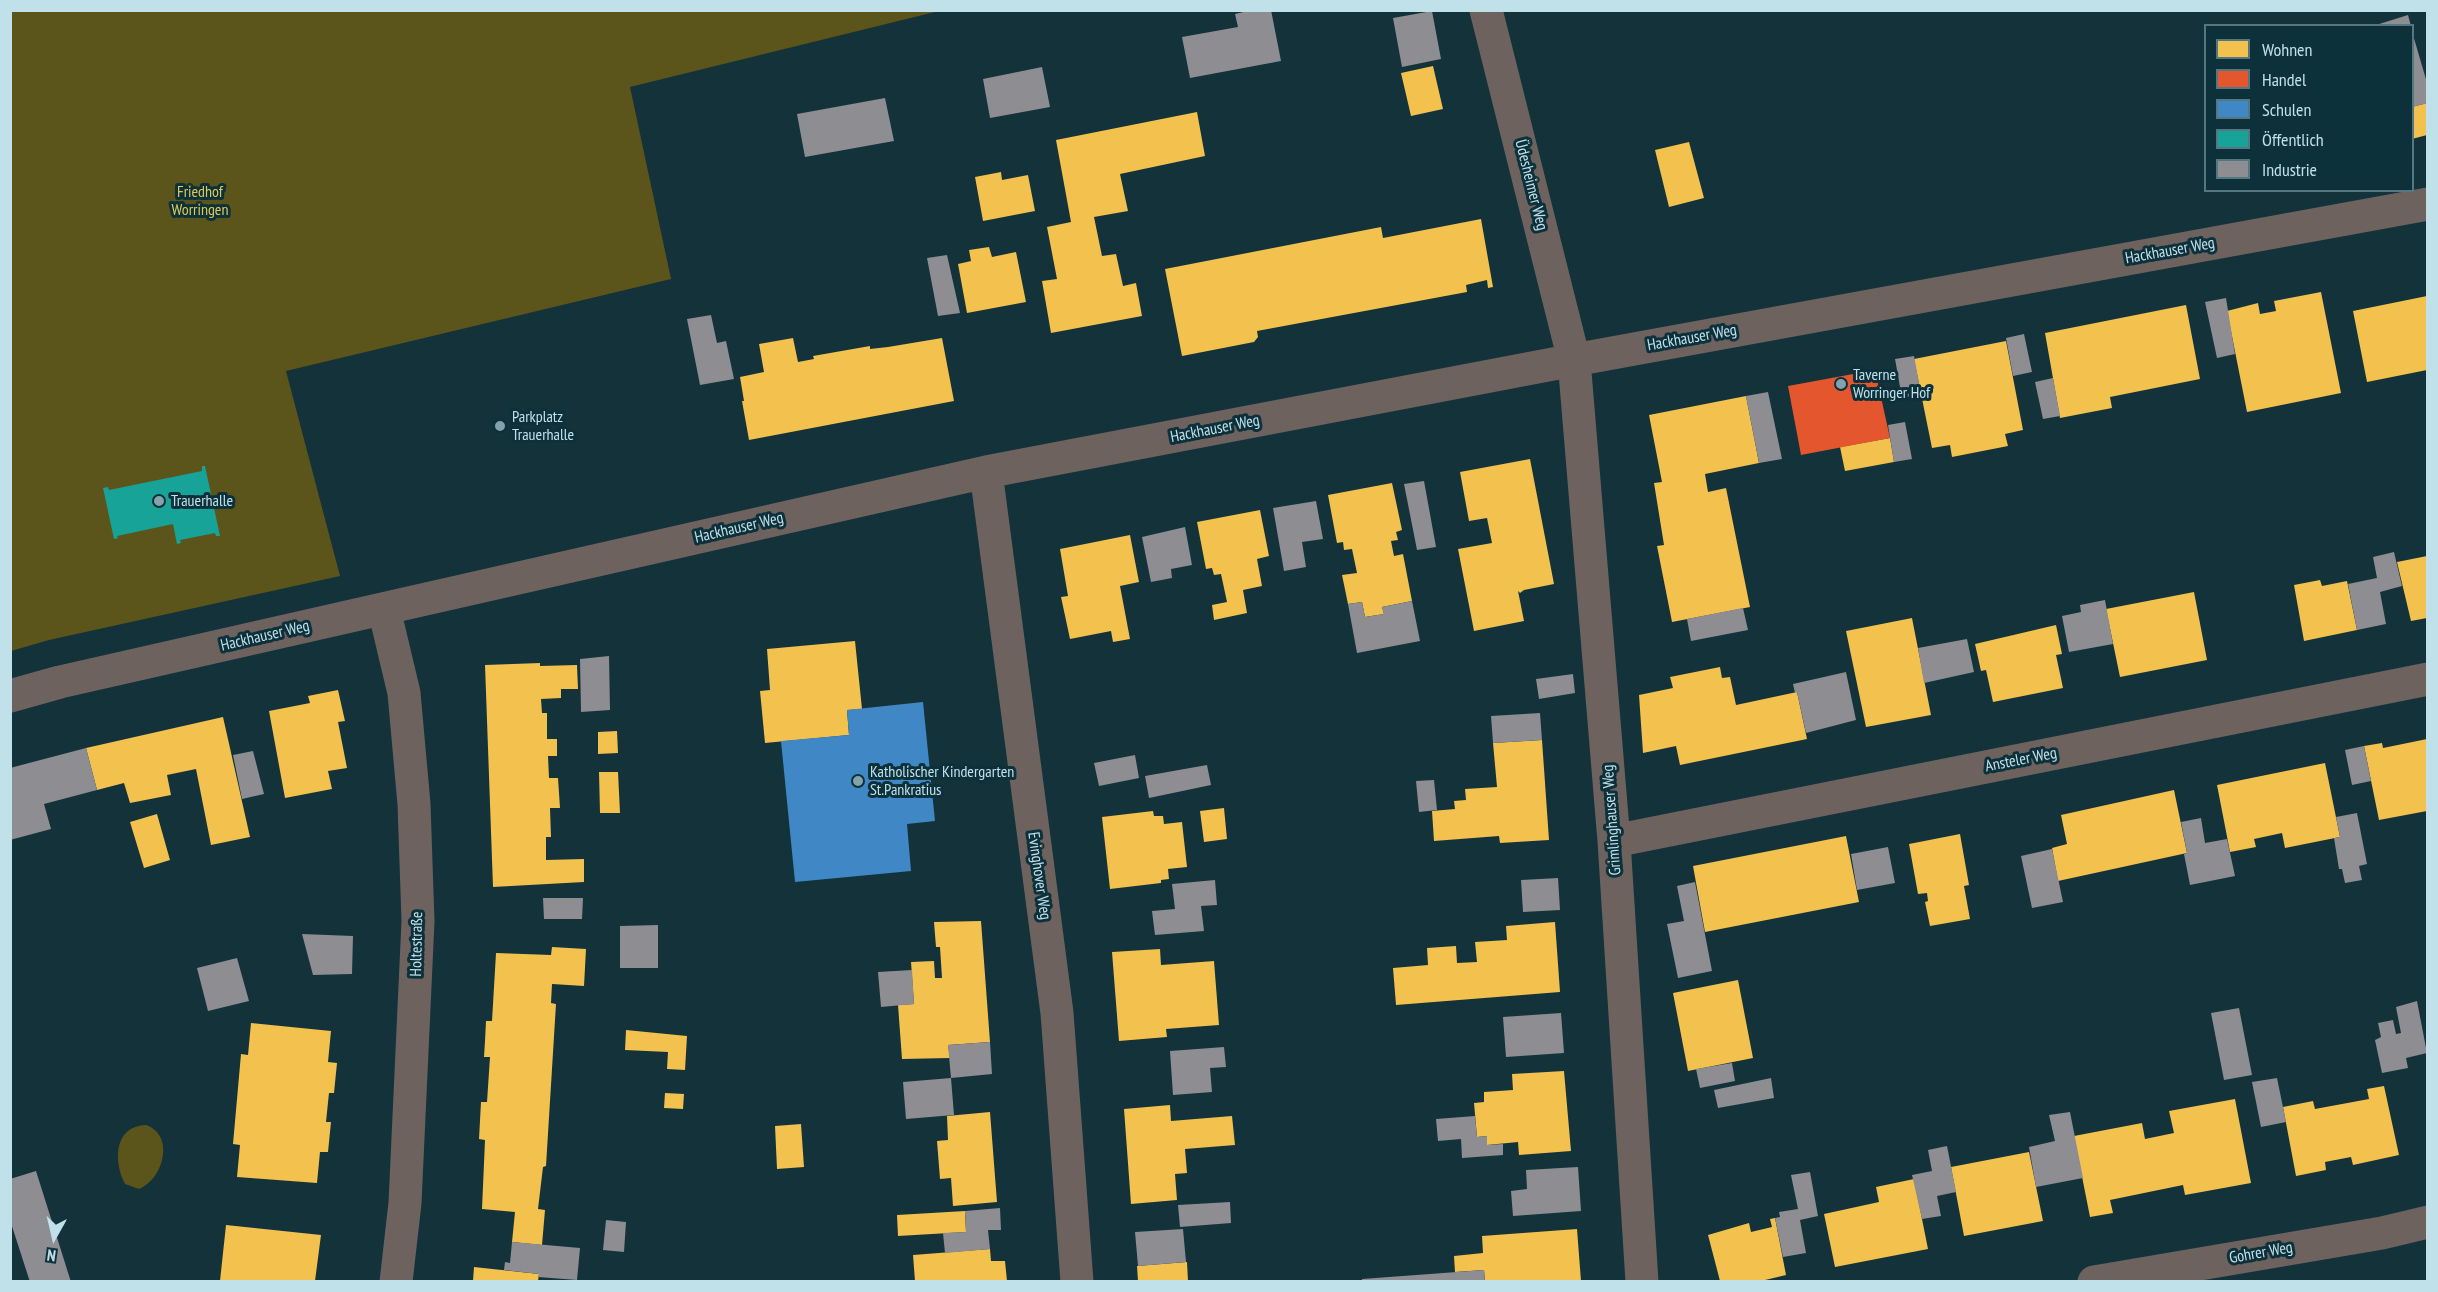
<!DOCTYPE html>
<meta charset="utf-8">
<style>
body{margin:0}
#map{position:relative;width:2438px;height:1292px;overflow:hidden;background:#13323a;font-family:"PT Sans Narrow",sans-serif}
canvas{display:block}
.frame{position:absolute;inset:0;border:12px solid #c0e0ea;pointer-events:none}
.legend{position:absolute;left:2204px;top:24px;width:210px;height:168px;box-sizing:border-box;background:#0d313b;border:2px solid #557781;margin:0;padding:8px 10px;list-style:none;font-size:18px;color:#c0e0ea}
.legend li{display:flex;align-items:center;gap:12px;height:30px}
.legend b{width:30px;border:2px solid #557781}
.north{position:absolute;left:24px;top:1208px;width:60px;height:60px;-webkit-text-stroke:4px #0d313b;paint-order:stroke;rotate:188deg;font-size:16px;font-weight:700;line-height:24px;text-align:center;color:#c0e0ea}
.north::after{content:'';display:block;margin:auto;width:21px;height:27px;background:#c0e0ea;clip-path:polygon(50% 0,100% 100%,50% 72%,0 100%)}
</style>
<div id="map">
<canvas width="2438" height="1292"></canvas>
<div class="frame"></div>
<ul class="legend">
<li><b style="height:16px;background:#f2c14e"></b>Wohnen</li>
<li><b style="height:16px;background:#e4572e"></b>Handel</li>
<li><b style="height:16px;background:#3f88c5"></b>Schulen</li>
<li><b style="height:16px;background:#17a398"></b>Öffentlich</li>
<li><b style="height:16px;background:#8d8d92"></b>Industrie</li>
</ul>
<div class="north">N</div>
</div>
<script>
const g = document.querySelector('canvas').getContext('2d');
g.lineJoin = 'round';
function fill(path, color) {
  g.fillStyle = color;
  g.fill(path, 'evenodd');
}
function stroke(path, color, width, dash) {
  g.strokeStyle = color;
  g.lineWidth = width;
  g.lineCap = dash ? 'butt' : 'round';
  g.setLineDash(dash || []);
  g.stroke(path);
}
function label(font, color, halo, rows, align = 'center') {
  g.font = font + ' "PT Sans Narrow",sans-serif';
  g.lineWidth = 6;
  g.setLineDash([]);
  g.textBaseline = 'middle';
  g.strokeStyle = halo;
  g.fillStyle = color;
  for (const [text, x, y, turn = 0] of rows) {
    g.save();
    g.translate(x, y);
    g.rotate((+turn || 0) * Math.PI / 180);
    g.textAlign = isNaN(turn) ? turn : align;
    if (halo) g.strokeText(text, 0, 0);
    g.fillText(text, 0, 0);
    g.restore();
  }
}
fill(new Path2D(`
 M11 11H939L630 87 671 279 286 371 340 576 49 640 11 651Z
 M146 1125C175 1135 164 1179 139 1189L125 1184C113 1161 114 1126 146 1125Z`), '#5b551b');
fill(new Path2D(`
 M1433 66 1443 109 1411 116 1401 73Z
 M2427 103V135L2412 139V107Z
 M1197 112 1205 156 1120 174 1128 211 1094 217 1102 256 1116 254 1123 286 1136 283 1142 316 1051 333 1042 281 1057 279 1047 227 1071 222 1056 140Z
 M1689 142 1704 198 1669 207 1655 150Z
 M1001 172 1002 180 1028 175 1035 211 983 221 975 177Z
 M1481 219 1493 287 1488 288 1487 280 1466 285 1467 292 1257 331 1258 337 1254 342 1182 356 1165 269 1381 227 1383 238Z
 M989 247 992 257 1016 252 1026 302 967 313 958 264 971 261 969 250Z
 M2321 292 2341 393 2247 412 2227 311 2258 303 2260 314 2276 311 2274 301Z
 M2427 296V370L2367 382 2353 311Z
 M2186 305 2200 379 2110 397 2112 408 2060 418 2045 333Z
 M793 338 798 362 814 359 813 356 870 346V349L888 347 942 338 954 401 749 440 742 401H744L740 377 764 372 759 344Z
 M2006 341 2023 430 2005 434 2008 446 1952 457 1950 445 1932 448 1914 359Z
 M1746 396 1759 463 1705 474 1708 492 1726 488 1750 607 1672 622 1657 546 1664 545 1654 483 1662 482 1649 415Z
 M1890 438 1894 462 1845 471 1840 447Z
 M1530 459 1554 584 1524 590 1520 593 1518 591 1524 621 1474 631 1458 549 1492 543 1487 518 1469 521 1460 472Z
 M1392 483 1402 530 1396 532 1398 540 1391 541 1394 556 1403 554 1412 601 1382 607 1384 614 1365 617 1362 602 1348 604 1342 575 1357 573 1352 549 1344 550 1343 542 1337 543 1328 495Z
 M1260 510 1269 556 1257 559 1262 586 1243 590 1247 613 1214 620 1212 605 1227 602 1221 574 1214 575 1212 568 1206 569 1197 522Z
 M1130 535 1139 582 1120 586 1130 639 1113 642 1111 631 1070 639 1061 597 1068 596 1060 549Z
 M2427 556V618L2411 621 2397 562Z
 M2320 580 2322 586 2347 581 2357 630 2304 641 2294 585Z
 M2194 592 2207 660 2120 677 2106 609Z
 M1912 618 1931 715 1866 727 1846 631Z
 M2056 625 2062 654 2056 655 2063 688 1993 702 1986 670 1981 671 1975 644Z
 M855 641 862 709 847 710 849 735 765 743 760 691 770 690 767 649Z
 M540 663V666L577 665 578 689H561V698L541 699 542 713H547V739H557V756H548L549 778H558L560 808H550L551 837H546V860L584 859V882L493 887 485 665Z
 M1720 667 1722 678 1730 677 1736 705 1797 692 1807 739 1680 765 1676 746 1643 753 1639 695 1673 688 1670 677Z
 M338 690 345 721 338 722 347 768 328 771 332 789 285 798 269 711 310 703 308 696Z
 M223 717 250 837 211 845 196 769 167 775 171 795 130 803 124 783 97 790 86 748Z
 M617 731 618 753 598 754V732Z
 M2427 739V811L2379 820 2364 746 2382 743 2383 748Z
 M1542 740 1549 840 1500 843 1499 836 1434 841 1432 811 1455 809 1454 801 1466 800 1465 789 1497 787 1493 743Z
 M2325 763 2340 837 2285 848 2282 833 2254 839 2256 847 2230 852 2217 785Z
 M599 772H618L620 813H600Z
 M2174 790 2187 853 2058 881 2052 848 2067 844 2061 815Z
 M1224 808 1227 839 1204 842 1200 811Z
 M1153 811 1154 816H1163L1164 824 1182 822 1187 867 1168 869 1169 879 1161 880V883L1110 889 1102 817Z
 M157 814 170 860 144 868 130 822Z
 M1960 834 1969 885 1964 886 1970 919 1930 926 1925 902 1928 901 1927 893 1918 894 1909 844Z
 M1846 836 1859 902 1705 932 1693 866Z
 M981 921 990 1042 948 1045 950 1058 902 1059 898 1005 914 1004 911 962 934 961 935 978H942L940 947H936L934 922Z
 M1555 922 1560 992 1396 1005 1393 968 1428 965 1427 948 1456 946 1457 963 1477 962 1475 942 1507 940 1506 926Z
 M552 947 586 949 584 986 552 984 551 1003 556 1004 546 1166 543 1167 538 1209 545 1210 542 1245 512 1242 515 1212 482 1209 485 1140 479 1139 481 1102H487L490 1057H484L485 1041 486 1021H492L496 953 551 955Z
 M1160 949 1161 965 1214 961 1219 1025 1166 1029 1167 1037 1119 1041 1112 952Z
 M1738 980 1753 1058 1688 1071 1673 993Z
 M251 1023 331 1031 328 1062 337 1063 334 1093H329L326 1122H331L328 1152H320L317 1183 237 1177 240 1145 233 1144 241 1054 248 1055Z
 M626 1030 687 1036 685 1070 667 1069 668 1052 625 1050Z
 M1564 1071 1571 1151 1519 1155 1518 1142 1487 1145V1136L1477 1137 1474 1103 1484 1102V1092L1513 1090 1512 1074Z
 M2384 1086 2399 1155 2353 1165 2351 1157 2325 1162 2326 1170 2296 1176 2283 1107 2313 1101 2315 1109 2369 1099 2367 1089Z
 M665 1093 684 1094 683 1109 664 1108Z
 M2235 1099 2251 1183 2185 1195 2183 1185 2110 1200 2113 1213 2090 1217 2074 1136 2142 1123 2145 1139 2174 1133 2169 1111Z
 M1170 1105 1171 1121 1232 1116 1235 1145 1185 1149 1187 1173 1175 1174 1177 1200 1131 1204 1124 1109Z
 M990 1112 997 1202 953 1206 951 1178 940 1179 937 1141 948 1140 947 1116Z
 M801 1124 804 1167 777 1169 775 1126Z
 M2029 1152 2043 1221 1964 1236 1951 1167Z
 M1914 1179 1928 1249 1835 1267 1824 1214 1879 1202 1876 1187Z
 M965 1211 966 1232 898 1236 897 1215Z
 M1775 1218 1786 1275 1761 1281H1720L1708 1235 1749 1223 1751 1232 1772 1227 1770 1219Z
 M226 1225 321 1235 315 1281H220Z
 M1577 1229 1581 1281H1485L1484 1270 1455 1272 1454 1256 1483 1253 1482 1236Z
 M990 1249 991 1261H1005L1007 1281H915L913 1255Z
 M1187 1262 1188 1281H1138L1137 1266Z
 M474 1267 539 1274 538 1281H473Z`), '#f2c14e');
fill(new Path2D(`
 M1875 370 1890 438 1801 455 1788 386Z`), '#e4572e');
fill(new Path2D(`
 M923 702 935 821 907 824 911 871 795 882 781 741 849 735 847 710Z`), '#3f88c5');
fill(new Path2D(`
 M202 466H205L220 536H216L215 533 180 540 181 543 177 544 173 524 117 536 118 538 114 539 103 488 108 487 109 490 202 471Z`), '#17a398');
fill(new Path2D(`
 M1252 10H1271L1281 61 1190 78 1182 37 1238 27 1235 14Z
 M1432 11 1441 59 1402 67 1393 18Z
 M2408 15 2411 26H2376V25Z
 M2413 35 2428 86V103L2412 107Z
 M1042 67 1050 107 990 118 983 79Z
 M885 98 894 141 805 157 797 114Z
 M947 255 960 313 938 316 927 258Z
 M2226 298 2235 354 2217 358 2205 302Z
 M711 315 717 343 726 341 734 379 700 385 687 319Z
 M2024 334 2032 372 2013 376 2006 338Z
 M1914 356 1921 394 1902 398 1895 359Z
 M2053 378 2060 416 2043 419 2035 382Z
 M1768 392 1782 459 1759 463 1746 396Z
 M1905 422 1912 459 1894 462 1888 425Z
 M1424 481 1436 547 1417 550 1404 484Z
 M1316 501 1323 539 1302 542 1306 567 1284 571 1273 508Z
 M1185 527 1192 565 1171 569 1172 578 1151 582 1142 537Z
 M2394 552 2402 586 2380 592 2386 624 2357 630 2348 584 2377 578 2373 557Z
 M2105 600 2113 644 2069 652 2062 616 2081 612 2080 605Z
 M1412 601 1420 641 1357 653 1348 604 1362 602 1365 617 1384 614 1382 607Z
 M1743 608 1748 630 1691 641 1687 619Z
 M1967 639 1974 672 1924 683 1918 648Z
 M609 656 610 710 581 712 580 659Z
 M1846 672 1856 720 1806 733 1797 692 1795 693 1793 684Z
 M1573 674 1575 693 1539 699 1536 679Z
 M1540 713 1542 740 1493 743 1491 716Z
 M2364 746 2371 781 2352 785 2345 750Z
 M86 748 97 790 44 804 51 829 10 840V768Z
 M253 751 264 794 242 799 233 755Z
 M1135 755 1139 778 1099 786 1094 763Z
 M1207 765 1211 785 1149 798 1145 776Z
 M1434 780 1437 810 1419 812 1416 781Z
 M2357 813 2367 864 2359 866 2362 880 2345 883 2342 869H2339L2334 838 2340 837 2336 817Z
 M2201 818 2205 843 2227 839 2235 876 2190 885 2184 854 2187 853 2181 822Z
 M1888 847 1895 883 1857 890 1851 854Z
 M2052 849 2063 902 2032 908 2021 856Z
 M1558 878 1560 910 1523 912 1521 880Z
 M1215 880 1217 905 1201 906 1204 931 1155 935 1152 911 1175 909 1172 884Z
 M1695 882 1712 971 1678 978 1667 924 1684 921 1677 886Z
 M543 898H583L582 919H544Z
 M658 925V968H620V926Z
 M302 934 353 936 352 974 313 975Z
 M237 958 249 1001 208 1011 197 968Z
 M912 970 914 1004 881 1007 878 972Z
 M2417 1001 2427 1053 2406 1058 2408 1068 2382 1073 2375 1040 2381 1037 2378 1023 2393 1020 2396 1034 2401 1033 2396 1007Z
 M2239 1008 2252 1075 2224 1080 2211 1013Z
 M1561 1013 1564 1053 1506 1057 1503 1017Z
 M990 1042 992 1074 951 1078 948 1045Z
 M1224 1047 1226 1067 1210 1068 1212 1092 1173 1095 1170 1051Z
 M1732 1063 1735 1081 1700 1088 1696 1069Z
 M951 1078 954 1115 906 1119 903 1082Z
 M1771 1078 1774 1098 1718 1108 1714 1090Z
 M2277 1078 2286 1122 2261 1127 2252 1082Z
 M2070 1112 2083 1178 2036 1187 2029 1147 2055 1141 2049 1115Z
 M1475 1116 1477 1137 1487 1136V1145L1503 1144V1155L1462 1158 1461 1139 1438 1141 1436 1119Z
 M1947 1146 1956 1192 1937 1196 1941 1216 1922 1219 1912 1175 1932 1171 1928 1150Z
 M1578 1167 1581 1211 1513 1216 1511 1191 1527 1189 1526 1170Z
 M36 1171 42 1190 71 1282H30L10 1220V1179Z
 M1810 1172 1818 1216 1800 1220 1806 1253 1783 1257 1775 1218 1780 1217 1779 1212 1798 1209 1791 1175Z
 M1230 1202 1231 1223 1180 1227 1178 1205Z
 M1000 1208 1001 1230H988L990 1249 945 1253 943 1233 966 1232 965 1211Z
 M606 1220 626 1222 624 1252 603 1250Z
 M1183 1229 1186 1262 1138 1266 1135 1232Z
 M512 1242 580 1248 577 1280 538 1277 539 1274 504 1270 505 1262 510 1263Z
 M1484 1270 1485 1282H1362V1279Z`), '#8d8d92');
stroke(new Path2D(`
 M1486 10 1574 360 1614 841 1642 1282
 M986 472 1057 1013 1077 1282
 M384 609 404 693 414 804 418 921 405 1203 396 1282
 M10 696 60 682 986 472 1574 360 2428 204
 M1614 841 2428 679
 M2094 1282 2382 1233 2428 1222`), '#6e625f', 33);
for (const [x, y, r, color] of [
 [1841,384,6,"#83a3ac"],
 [500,426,6,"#83a3ac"],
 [159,501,6,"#83a3ac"],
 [858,781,6,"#83a3ac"]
]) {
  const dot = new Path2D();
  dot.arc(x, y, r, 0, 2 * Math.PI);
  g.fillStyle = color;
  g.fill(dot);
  stroke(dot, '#0d313b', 2);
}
label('16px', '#c0e0ea', '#0d313b', [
 ["Üdesheimer Weg",1531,185,76],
 ["Hackhauser Weg",2170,251,-10],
 ["Hackhauser Weg",1692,338,-10],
 ["Hackhauser Weg",1215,429,-11],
 ["Hackhauser Weg",739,528,-13],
 ["Hackhauser Weg",265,636,-13],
 ["Ansteler Weg",2021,760,-11],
 ["Grimlinghauser Weg",1612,820,-94],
 ["Evinghover Weg",1039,876,82],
 ["Holtestraße",417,944,-89],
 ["Gohrer Weg",2261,1253,-10]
]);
label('16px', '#dfca52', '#0d313b', [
 ["Friedhof",200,192],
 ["Worringen",200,210]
]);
label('16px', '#c0e0ea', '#0d313b', [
 ["Taverne",1853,375],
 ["Worringer Hof",1853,393],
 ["Parkplatz",512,417],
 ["Trauerhalle",512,435],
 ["Trauerhalle",171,501],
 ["Katholischer Kindergarten",870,772],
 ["St.Pankratius",870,790]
], 'left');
</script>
